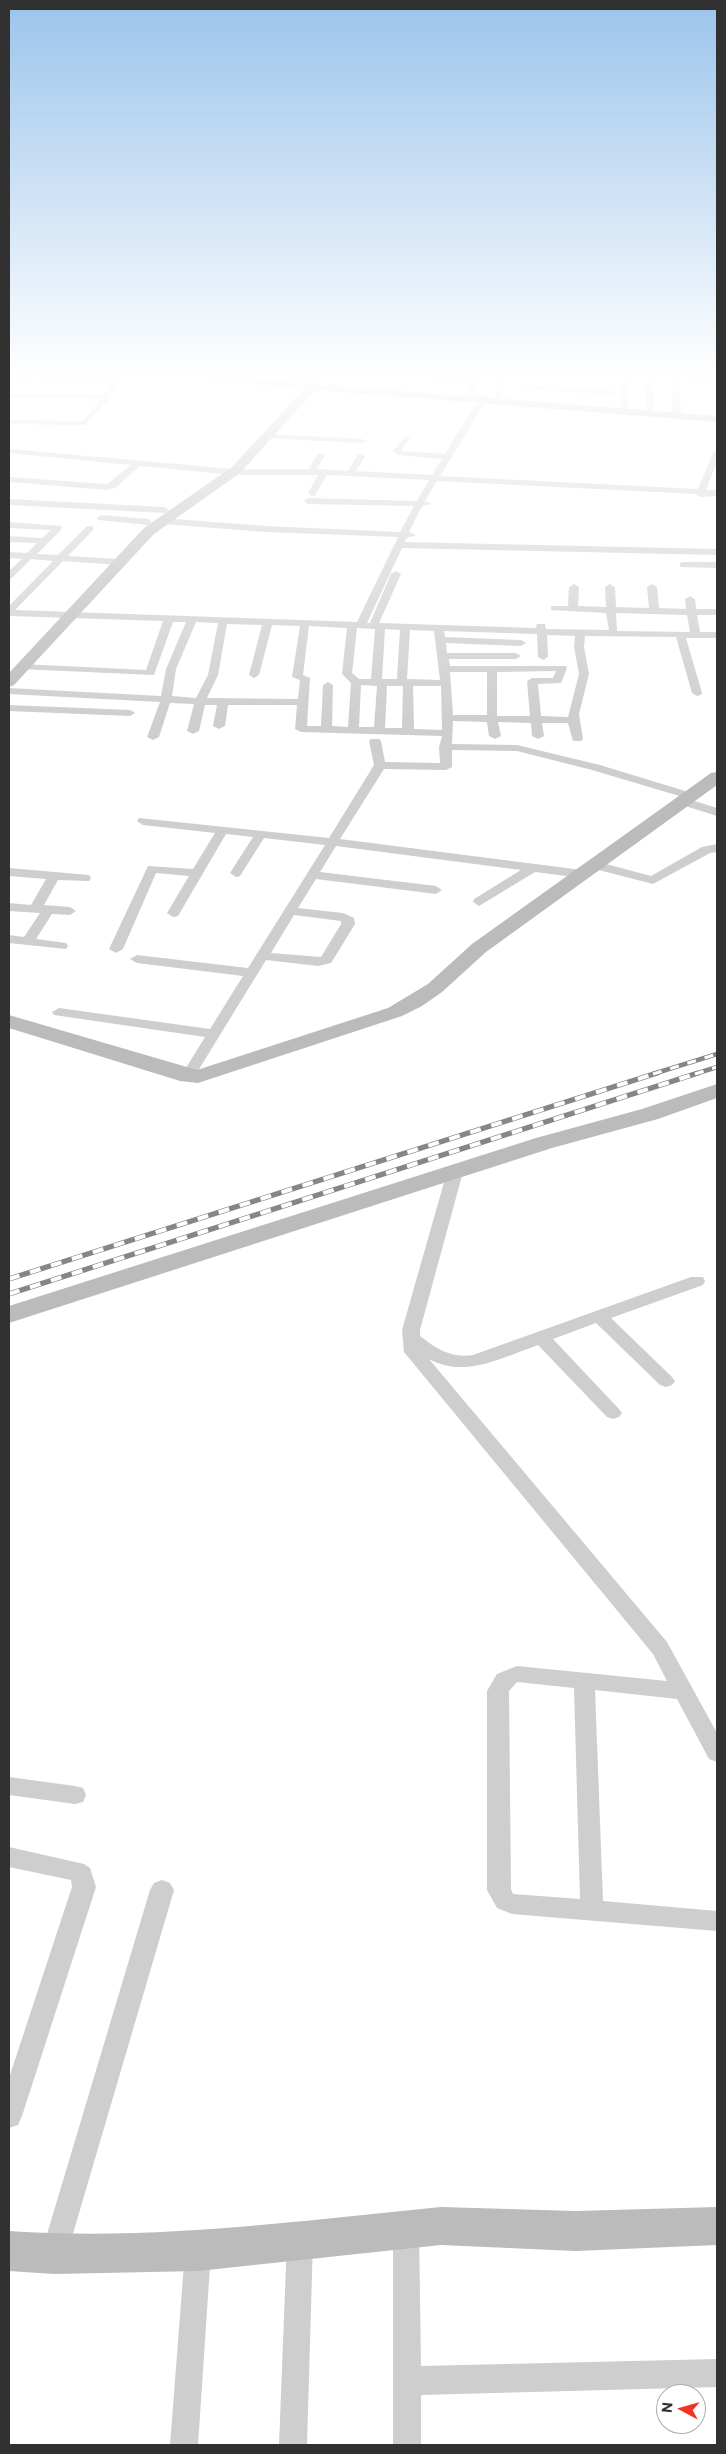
<!DOCTYPE html>
<style>
body{margin:0}
#map{position:relative;width:726px;height:2454px;overflow:hidden;background:#fff;font-family:Commissioner,sans-serif}
canvas{display:block}
.frame{position:absolute;inset:0;border:10px solid #313131;pointer-events:none}
.north{position:absolute;left:656px;top:2384px;width:50px;height:50px;box-sizing:border-box;background:#fff;border:1px solid #adadad;border-radius:50%;rotate:276deg;font-size:14px;font-weight:700;line-height:20px;text-align:center;color:#313131}
.north::after{content:'';display:block;margin:auto;width:18px;height:22px;background:#f43327;clip-path:polygon(50% 0,100% 100%,50% 72%,0 100%)}
</style>
<div id="map">
<canvas width="726" height="2454"></canvas>
<div class="frame"></div>
<div class="north">N</div>
</div>
<script>
const g = document.querySelector('canvas').getContext('2d');
g.lineJoin = 'round';
function fill(path, color) {
  g.fillStyle = color;
  g.fill(path, 'evenodd');
}
function stroke(path, color, width, dash) {
  g.strokeStyle = color;
  g.lineWidth = width;
  g.lineCap = dash ? 'butt' : 'round';
  g.setLineDash(dash || []);
  g.stroke(path);
}
fill(new Path2D(`
 M9 378 111 379 119 378 108 401 85 425 9 424V420L83 421 101 399 9 397V393L103 395 109 383 9 380Z
 M301 378H309L303 384H297Z
 M432 378 475 379 473 396 469 398 465 396 468 383 435 381Z
 M497 378H505L502 398 498 400 494 398Z
 M622 378 629 379 628 408 624 410 620 408 621 396 527 389 523 387 527 385 621 391Z
 M646 378H654L653 410 649 412 645 410Z
 M671 378H679L681 412 677 414 673 412Z
 M695 380 717 381V385L692 384 691 382Z
 M484 395 488 397 440 476 698 489 713 453 717 451V462L706 490H717V496L700 497 696 494 437 481 425 501 432 504 422 506 409 532 416 535 407 538 404 542 717 549V555L402 548 367 623H370L391 574 396 571 401 574 379 623 536 628 537 624H545L546 629 609 630 606 613 551 610V606H568L569 587 574 584 579 587 578 606 606 607 605 587 610 584 615 587 616 607 649 608 647 587 652 584 657 587 659 608 686 609 685 599 690 596 695 599 696 609H717V615H697L700 632H717V638H686L702 693 701 695 697 696 692 693 676 637 585 636 584 647 589 674 579 714 583 739 581 741H573L568 723H542L544 736 538 739 532 736 531 723 498 722 501 736 495 739 489 736 487 722 453 721 452 744 517 745 600 765 695 794 697 796 695 798 688 799 717 808V816L679 804 677 801 679 798H686L592 770 517 751 452 750V767L446 770 384 769 340 839 582 870 588 874 582 878 535 872 479 906 473 902 474 899 521 870 336 846 320 872 436 886 442 890 436 894 316 879 298 908 343 913 354 918 355 924 333 960 331 963 318 966 266 960 193 1079 188 1080 181 1076 205 1037 54 1015 52 1012 59 1008 210 1029 243 976 137 963 130 959 137 955 248 968 325 845 264 838 240 876 236 877 230 873 253 837 226 834 178 916 173 917 167 913 189 876 156 873 123 949 116 953 109 949 148 866 193 869 215 833 143 825 137 821 139 818 329 838 374 765 369 741 371 739H379L381 741 385 762 440 763 439 747 442 736 301 732 295 729 297 705H228L225 726 219 729 213 726 217 705H205L199 731 193 734 187 731 194 704 170 703 159 737 153 740 147 737 160 702 9 694V688L161 696 166 669 186 622H173L154 675 18 669 17 667 22 664 146 670 163 621 9 616V606L53 561 31 559 12 578 9 579V571L22 559 9 558V552L27 553 37 543 9 542V536L42 538 51 530 9 528V522L61 526V530L37 554 58 555 87 526H93V530L68 556 119 559 124 562 119 565 63 561 15 610 357 622 398 537 266 532 162 524 158 521 162 518 266 526 400 532 414 506 308 504 304 501 308 498 417 501 429 480 327 475 315 495 312 496 308 493 318 475H233L140 466 115 488 107 490 9 482V477L107 484 131 465 9 453V449L233 469H309L318 453H321L325 455 317 469 348 471 358 454H361L365 456 356 471 432 475 442 459 398 455 393 451 406 436 410 438 401 451 445 454 480 397ZM616 613 687 615 690 632 617 631ZM196 622 218 623 208 675 196 698 172 696 176 669ZM227 624 262 625 249 675 254 678 259 675 272 625 300 626 292 677 300 680 298 699 207 698 218 675ZM309 626 347 628 342 674 351 683 348 727 332 726 333 685 328 682 323 685 321 726H307L310 678 303 675ZM357 628 375 629 371 679H359L352 673ZM385 629 400 630 397 679H382ZM410 630 434 631 440 680 407 679ZM444 631 537 634 538 657 543 660 548 657 547 635 575 636 574 647 579 674 568 717 541 716 538 684 561 683 567 668 566 666H450L449 659H516L521 656 516 653H447L446 643 521 646 526 643 521 640 445 637ZM556 671 553 678H532L527 681 530 716H497V672ZM450 672H487V715H453ZM361 685 377 686 374 727H359ZM387 686H403L402 728H385ZM413 686H441L442 730 414 729ZM294 915 341 921V924L321 957 271 953Z
 M266 434 362 439 366 441 362 443 263 438 262 436Z
 M9 499 165 507 169 510 165 513 9 505Z
 M101 515 148 519 152 522 148 525 98 520 97 518Z
 M683 562H717V568L680 567V563Z
 M9 705 130 710 135 713 130 716 9 711Z
 M717 844V852L710 853 653 884 591 868 589 865 595 861 651 876 702 847Z
 M9 868 89 875 91 878 89 881 58 880 44 905 70 907 76 911 70 915 52 914 36 939 66 943 68 946 66 949 9 943V935L24 937 40 913 9 911V903L31 905 46 879 9 876Z
 M455 1167 463 1172 420 1330V1336C438 1350 451 1358 473 1355L691 1277H703L705 1281 703 1285 611 1318 672 1377 675 1381 672 1385 666 1387 660 1385 596 1323 553 1339 619 1409 622 1413 619 1417 613 1419 607 1417 538 1345C503 1357 465 1379 429 1359L667 1642 717 1733V1762L709 1759 677 1699 595 1690 603 1901 717 1911V1931L512 1914 497 1908 487 1890V1691L497 1674 517 1666 667 1681 653 1654 404 1352 402 1330 447 1172ZM517 1682 574 1688 580 1899 513 1894 511 1889 509 1691Z
 M9 1777 75 1786 83 1788 86 1795 83 1802 75 1804 9 1795Z
 M9 1847 84 1864 90 1868 96 1887 22 2116 18 2125 9 2128V2078L72 1887 71 1880 9 1867Z
 M162 1880 170 1883 174 1890 67 2254 64 2264 54 2267 44 2264 41 2254 150 1890 154 1883Z
 M406 2216 415 2220 419 2229 421 2366 717 2359V2387L421 2395V2445H393V2229L397 2220Z
 M300 2227 309 2231 313 2240 307 2445H279L287 2240 291 2231Z
 M198 2238 208 2241 211 2251 198 2445H170L185 2251 188 2241Z`), '#cecece');
fill(new Path2D(`
 M200 378H245L306 383 311 380 317 384 717 416V422L315 390 240 473 154 534 14 685 9 687V673L144 528 232 467 304 389 205 381Z
 M717 772V785L486 952 442 992 422 1006 402 1016 198 1083 180 1081 9 1028V1015L197 1070 388 1008 428 984 472 944 711 773Z
 M717 1084V1098L658 1119 552 1148 9 1323V1306L536 1138 642 1109Z
 M441 2207 576 2211 717 2207V2245L576 2251 441 2245 198 2271 54 2274 9 2271V2231C154 2241 297 2221 441 2207Z`), '#bbb');
const railFar1 = new Path2D(`
 M653 1074 717 1054
 M695 1074 717 1067`);
const rail = new Path2D(`
 M9 1279 657 1073
 M9 1294 698 1073`);
stroke(railFar1, '#868686', 4.5);
stroke(rail, '#868686', 5.5);
stroke(railFar1, '#fff', 3, [9]);
stroke(rail, '#fff', 4, [11]);
const sky = g.createLinearGradient(0, 0, 0, 721);
sky.addColorStop(0, '#9bc4eb');
sky.addColorStop(0.52, '#fff');
sky.addColorStop(1, '#ffffff00');
g.fillStyle = sky;
g.fillRect(0, 0, 726, 721);
</script>
